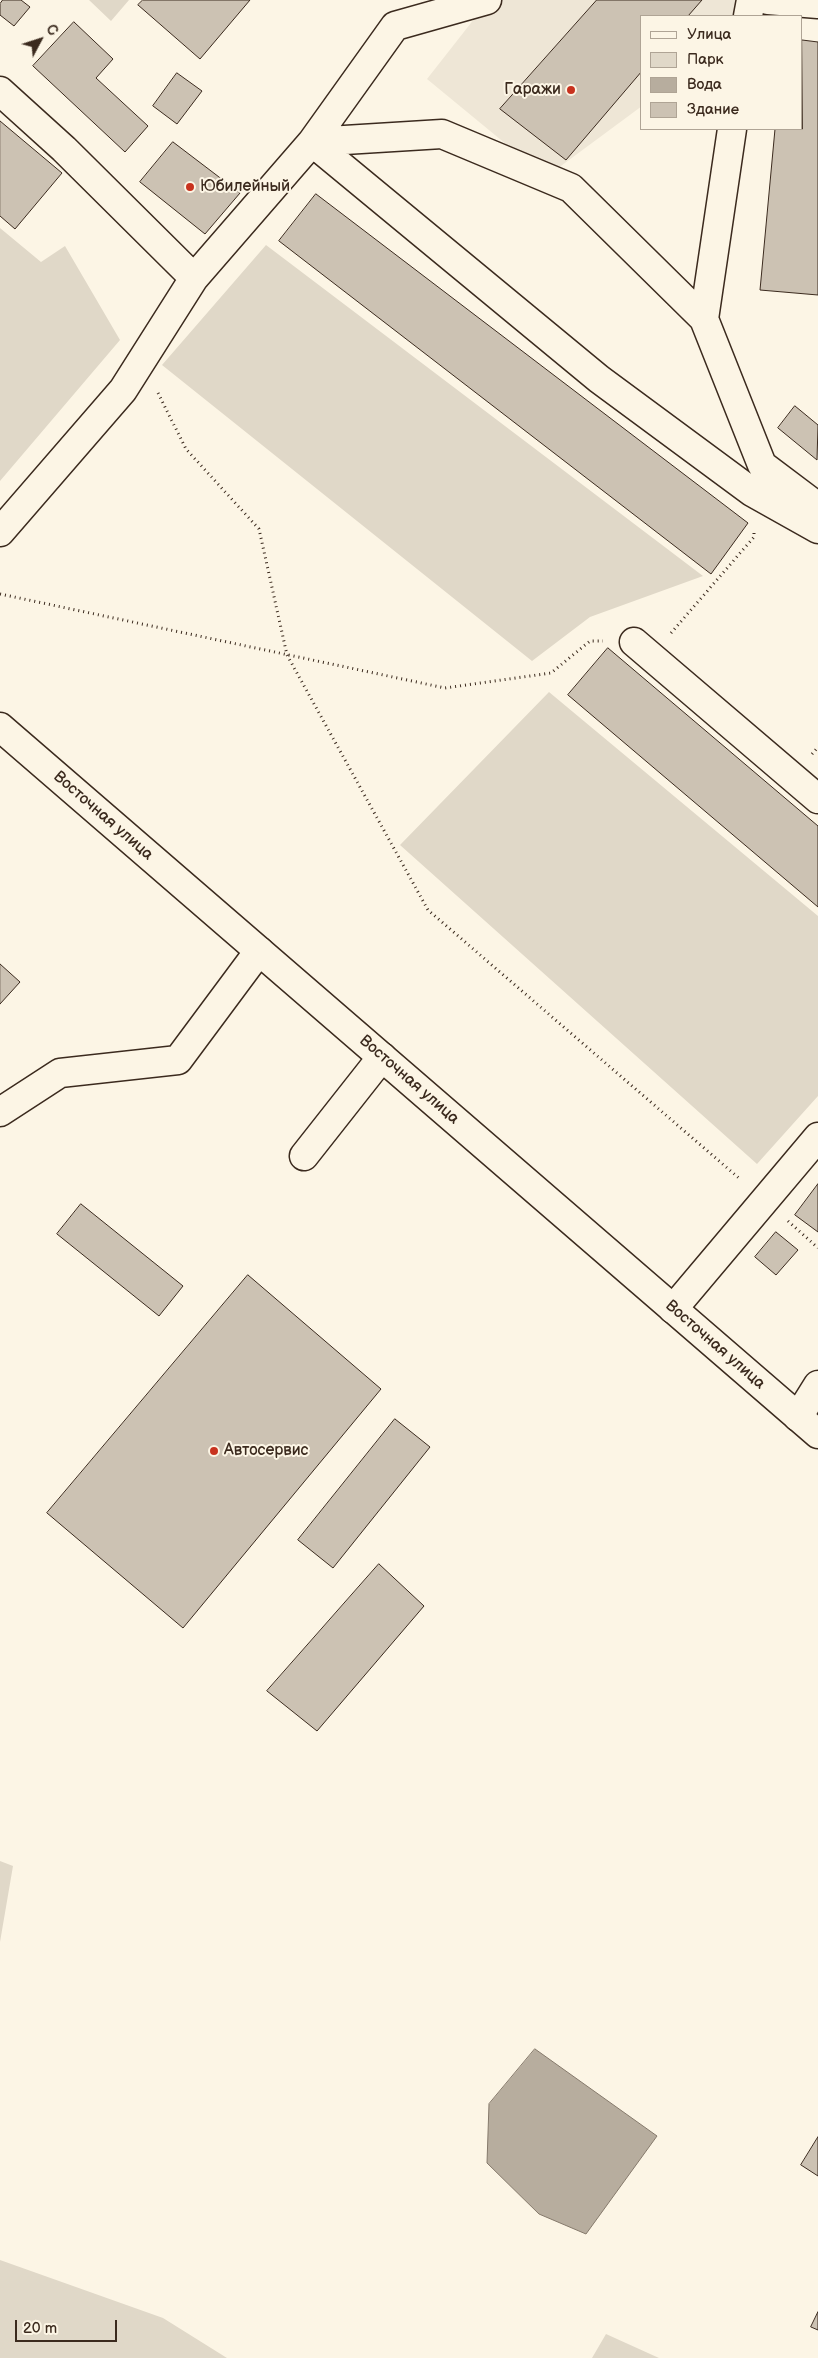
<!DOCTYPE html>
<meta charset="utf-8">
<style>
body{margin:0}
#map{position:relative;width:818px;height:2358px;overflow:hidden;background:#fcf5e5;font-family:"Balsamiq Sans",sans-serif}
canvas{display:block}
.legend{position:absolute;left:640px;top:15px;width:162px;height:115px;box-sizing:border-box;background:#fcf5e5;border:1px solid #afa495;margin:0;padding:6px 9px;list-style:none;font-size:15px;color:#3b2a1e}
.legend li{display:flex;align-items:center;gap:10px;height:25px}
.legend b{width:25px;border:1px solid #afa495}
.north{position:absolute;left:15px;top:15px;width:50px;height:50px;-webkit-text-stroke:4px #fcf5e5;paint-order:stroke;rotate:50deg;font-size:14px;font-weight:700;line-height:20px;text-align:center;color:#3b2a1e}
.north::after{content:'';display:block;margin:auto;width:18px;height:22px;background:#3b2a1e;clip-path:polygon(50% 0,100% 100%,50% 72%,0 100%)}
.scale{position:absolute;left:15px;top:2320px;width:102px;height:22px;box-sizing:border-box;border:2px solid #3b2a1e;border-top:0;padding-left:6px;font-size:15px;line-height:18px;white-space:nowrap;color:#3b2a1e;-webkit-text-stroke:4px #fcf5e5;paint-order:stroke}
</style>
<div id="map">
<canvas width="818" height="2358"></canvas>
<ul class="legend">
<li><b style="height:6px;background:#fcf5e5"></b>Улица</li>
<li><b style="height:14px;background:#e0d8c8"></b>Парк</li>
<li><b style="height:14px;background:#b7ad9e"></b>Вода</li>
<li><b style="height:14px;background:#ccc2b3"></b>Здание</li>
</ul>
<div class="north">С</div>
<div class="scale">20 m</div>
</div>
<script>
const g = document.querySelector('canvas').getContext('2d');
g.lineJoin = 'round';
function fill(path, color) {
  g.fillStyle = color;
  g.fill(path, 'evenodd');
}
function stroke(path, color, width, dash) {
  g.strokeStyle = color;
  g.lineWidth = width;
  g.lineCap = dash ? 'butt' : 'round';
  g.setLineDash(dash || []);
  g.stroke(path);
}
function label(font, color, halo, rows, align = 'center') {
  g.font = font + ' "Balsamiq Sans",sans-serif';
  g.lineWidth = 4;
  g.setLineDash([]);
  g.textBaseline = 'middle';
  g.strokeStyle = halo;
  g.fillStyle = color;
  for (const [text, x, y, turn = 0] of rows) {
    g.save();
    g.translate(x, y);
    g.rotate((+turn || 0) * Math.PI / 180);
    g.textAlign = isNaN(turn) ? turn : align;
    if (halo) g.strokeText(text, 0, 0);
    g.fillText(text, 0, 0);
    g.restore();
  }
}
fill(new Path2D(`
 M489 0H784L762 16H642V106L546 177 427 79Z`), '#eee6d6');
fill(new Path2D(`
 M89 0H129L111 21Z
 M0 228 41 262 65 246 120 340 0 481Z
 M266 245 703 576 590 617 532 661 162 365Z
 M549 692 818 916V1096L757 1164 400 845Z
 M0 1861 13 1866 0 1942Z
 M0 2260 163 2318 227 2358H0Z
 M606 2334 659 2358H592Z`), '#e0d8c8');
const water = new Path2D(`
 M535 2049 657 2136 586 2234 539 2214 487 2163 489 2104Z`);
fill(water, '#b7ad9e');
stroke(water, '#85796b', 1);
const building = new Path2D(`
 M3 0H21L30 7 14 26 0 15V4Z
 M143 0H250L200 59 138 5Z
 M597 0H702L688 16H642V71L566 160 500 109Z
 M74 22 113 59 96 78 148 126 125 152 33 66Z
 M802 40 818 42V295L760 290 775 129H802Z
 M177 73 202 91 177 124 153 106Z
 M0 121 62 173 15 229 0 216Z
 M173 142 240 193 205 234 140 182Z
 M316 194 748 523 711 574 279 241Z
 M795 406 818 425 817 460 778 428Z
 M608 648 818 826V907L568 695Z
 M0 964 20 982 0 1004Z
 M818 1184V1232L795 1215Z
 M81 1204 183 1286 159 1316 57 1234Z
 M776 1232 798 1250 776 1275 755 1257Z
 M248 1275 381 1389 183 1628 47 1513Z
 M395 1419 430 1447 333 1568 298 1540Z
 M379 1564 424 1606 317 1731 267 1691Z
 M818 2137V2176L801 2165Z
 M818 2312V2330L811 2327Z`);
fill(building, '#ccc2b3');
stroke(building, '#3b2a1e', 1);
const minor = new Path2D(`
 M768 0 818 4
 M748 16 751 0
 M0 91 64 149 194 278 123 390 0 532
 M312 142 442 134 571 188 704 319 732 129
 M312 142 395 26 487 0
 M194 278 312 142 599 379 752 492 818 529
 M704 319 762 465 818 507
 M634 642 818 799
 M0 1112 60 1073 178 1060 259 951
 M304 1156 382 1057
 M673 1309 818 1137
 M798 1417 818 1385`);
const major = new Path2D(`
 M0 727 818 1434`);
stroke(minor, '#3b2a1e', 31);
stroke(major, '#3b2a1e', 31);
stroke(new Path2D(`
 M158 393 186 449 259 529 287 655 428 910 740 1179
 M0 594 445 688 551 673 590 641H603
 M671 633 754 537V530
 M812 754 818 747
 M788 1221 818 1248`), '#3b2a1e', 3, [1, 4]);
stroke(minor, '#fcf5e5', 28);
stroke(major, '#fcf5e5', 28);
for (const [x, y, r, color] of [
 [571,90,5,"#c8321e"],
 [190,187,5,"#c8321e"],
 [214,1451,5,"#c8321e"]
]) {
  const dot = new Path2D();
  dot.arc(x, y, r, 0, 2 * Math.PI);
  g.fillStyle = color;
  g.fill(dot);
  stroke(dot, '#fcf5e5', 2);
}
label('16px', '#3b2a1e', '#fcf5e5', [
 ["Гаражи",561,90,"right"],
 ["Юбилейный",200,187],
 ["Автосервис",224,1451]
], 'left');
label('16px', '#3b2a1e', '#fcf5e5', [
 ["Восточная улица",103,816,41],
 ["Восточная улица",409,1080,41],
 ["Восточная улица",715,1345,41]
]);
</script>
